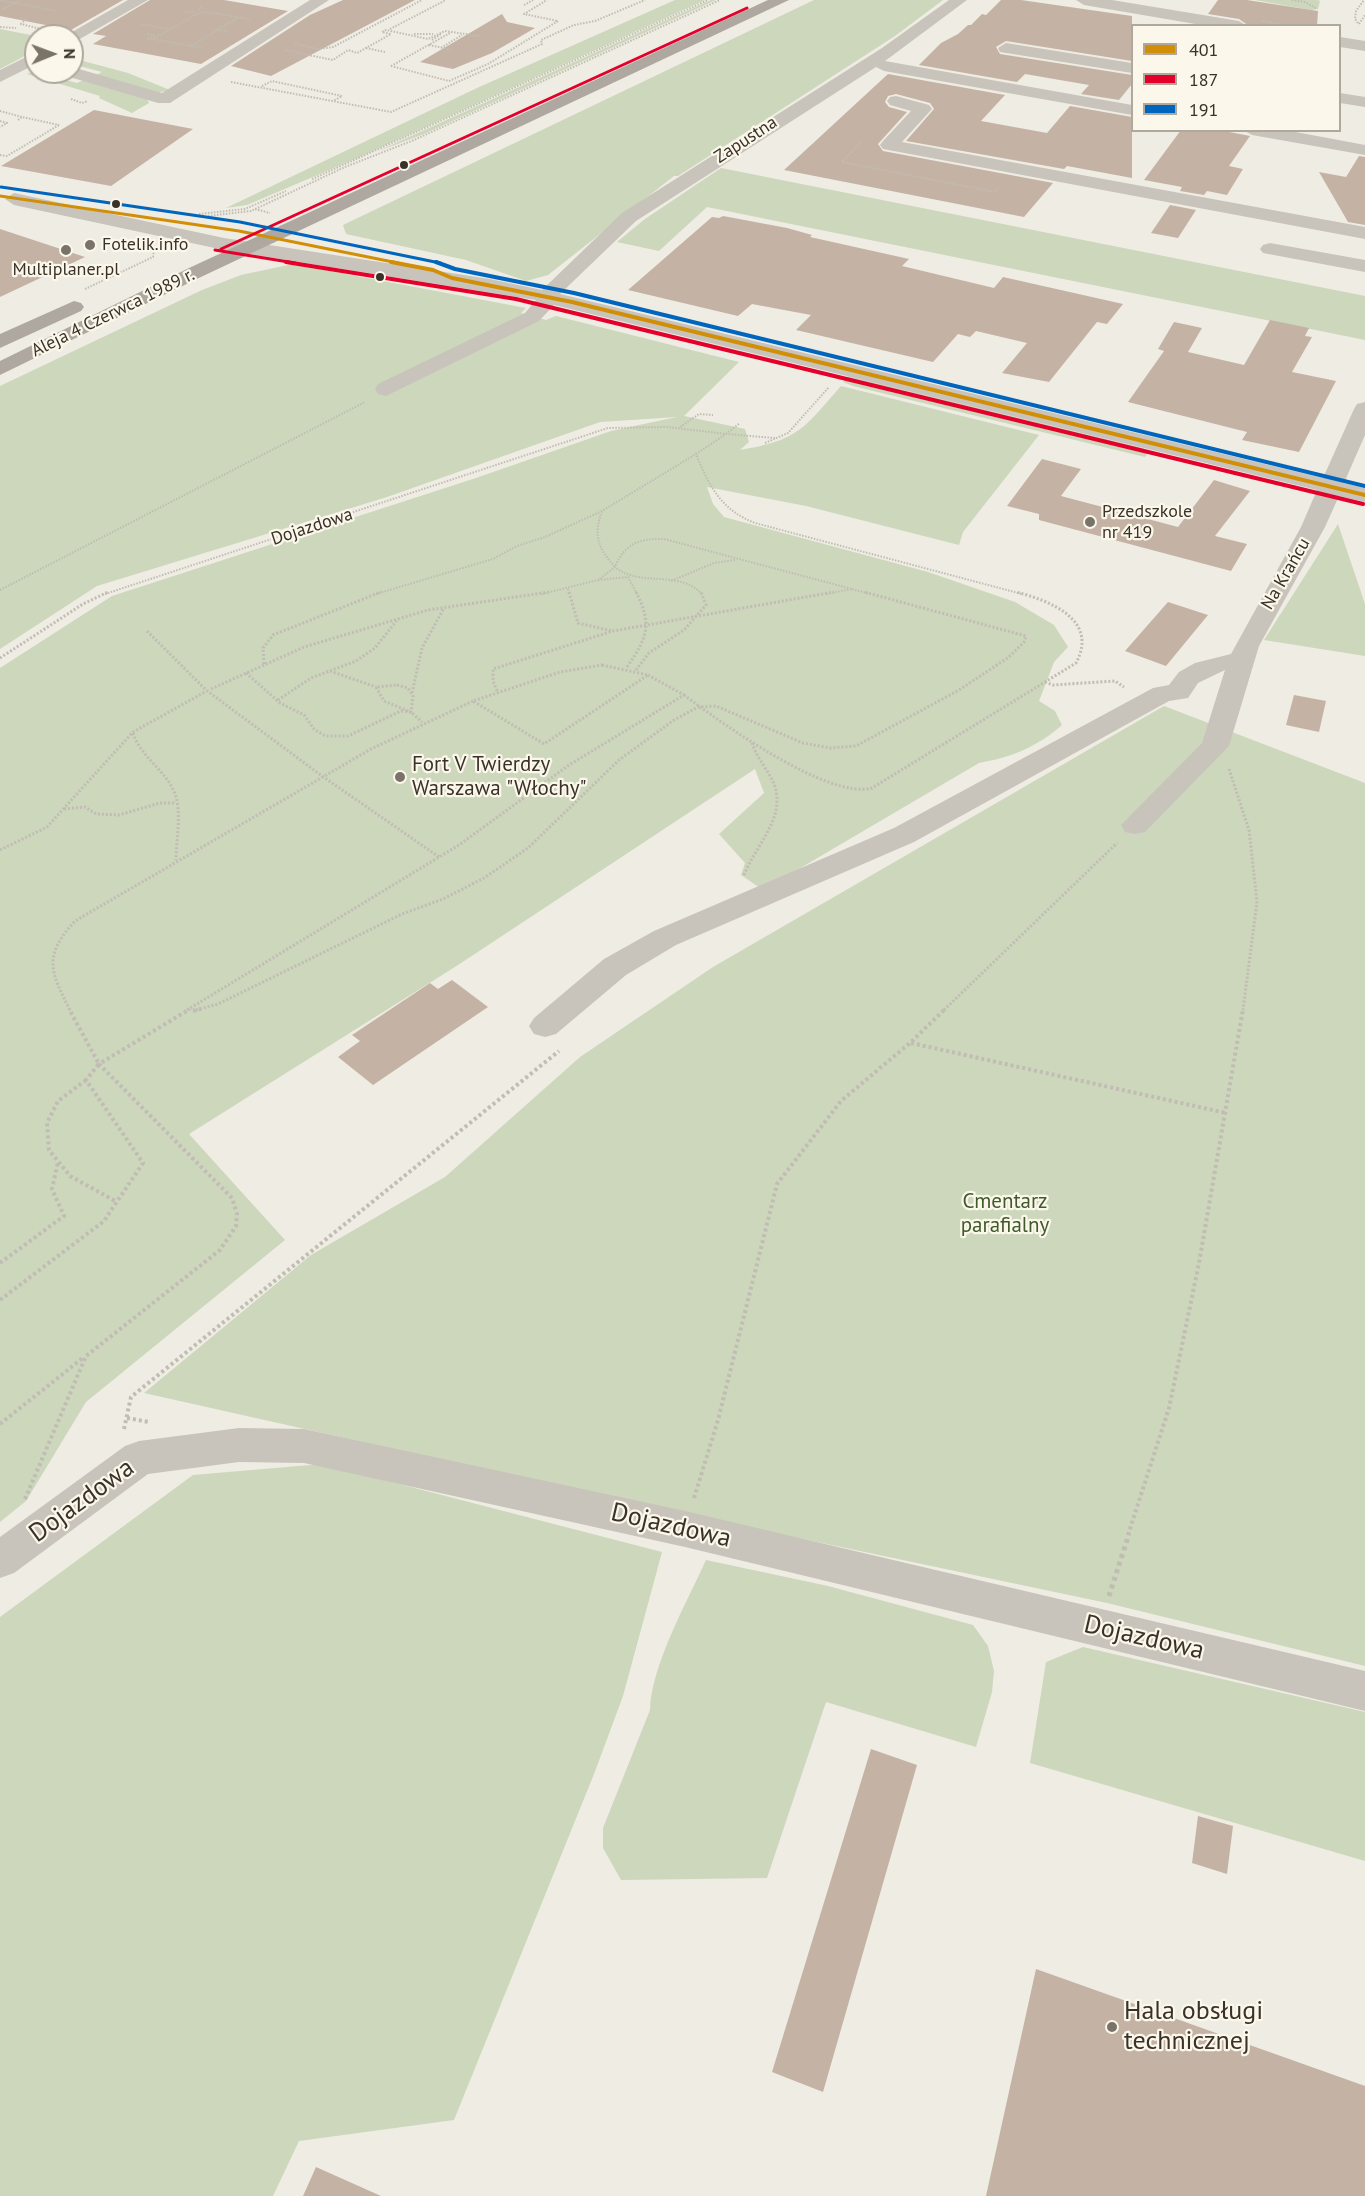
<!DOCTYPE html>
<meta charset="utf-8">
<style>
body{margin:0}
#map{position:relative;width:1365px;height:2196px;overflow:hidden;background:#efece3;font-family:"PT Sans",sans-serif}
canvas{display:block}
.legend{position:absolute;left:1131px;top:24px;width:210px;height:108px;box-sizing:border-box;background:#fbf7eb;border:2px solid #aea89d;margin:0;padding:8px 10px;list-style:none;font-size:18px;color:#3a3229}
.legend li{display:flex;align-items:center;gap:12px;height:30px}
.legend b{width:30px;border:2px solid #aea89d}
.north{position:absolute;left:24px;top:24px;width:60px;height:60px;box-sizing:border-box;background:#fbf7eb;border:2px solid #aea89d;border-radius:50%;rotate:89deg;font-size:16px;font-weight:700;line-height:24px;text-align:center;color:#3a3229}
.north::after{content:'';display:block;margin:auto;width:21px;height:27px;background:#79736a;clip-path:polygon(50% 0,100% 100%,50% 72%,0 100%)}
</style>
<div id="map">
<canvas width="1365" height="2196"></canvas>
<ul class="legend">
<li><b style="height:8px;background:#d18f08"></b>401</li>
<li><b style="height:8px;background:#e4002b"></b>187</li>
<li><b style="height:8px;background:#0065bd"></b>191</li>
</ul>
<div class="north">N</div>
</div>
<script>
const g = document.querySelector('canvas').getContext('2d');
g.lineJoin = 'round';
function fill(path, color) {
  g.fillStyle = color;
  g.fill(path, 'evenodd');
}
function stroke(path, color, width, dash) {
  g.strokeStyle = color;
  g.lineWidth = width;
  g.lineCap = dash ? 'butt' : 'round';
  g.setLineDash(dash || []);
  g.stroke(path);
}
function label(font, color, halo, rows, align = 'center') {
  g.font = font + ' "PT Sans",sans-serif';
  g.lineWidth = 4.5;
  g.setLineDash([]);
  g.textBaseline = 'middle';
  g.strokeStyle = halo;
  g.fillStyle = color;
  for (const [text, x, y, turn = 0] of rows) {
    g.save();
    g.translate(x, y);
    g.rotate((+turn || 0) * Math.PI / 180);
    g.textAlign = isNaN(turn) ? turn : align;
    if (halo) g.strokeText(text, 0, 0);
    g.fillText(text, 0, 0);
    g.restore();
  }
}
fill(new Path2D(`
 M675 0H705L355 159 247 205 226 208 477 88Z
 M711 0H716L424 134 376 152Z
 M814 0H943L895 36 678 176H674L548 275 526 281 466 260 346 234 343 225Z
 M1255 0H1318L1320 1 1318 9 1311 10Z
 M0 29 36 36V50L0 69Z
 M72 58 128 73 170 90 157 93 96 75 102 72 72 64Z
 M36 70V72L77 83 84 80 147 99 149 103 132 113 99 98 100 96 27 74Z
 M721 168 1365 296V340L707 207 659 251 617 242 645 219Z
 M293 264 526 308 521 313 546 320 556 316 739 362 684 416 745 429 749 442 740 450C799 440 803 429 841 386L1039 435 963 532 959 545 806 506 707 487 713 504 724 517 928 572 1015 602 1054 625 1068 647 1054 662 1039 701 1055 711 1062 725C1037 747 1012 757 979 763L763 890 741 875 745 863 719 834 764 793 755 769 458 965 189 1134 285 1240 86 1402 26 1501 0 1522V668L112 596 476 478 611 431 677 417 600 422 387 497 97 586 0 649V386L202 290 241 275Z
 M848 376 1143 448 1148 453 1145 457 853 386 843 382Z
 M1338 524 1365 604V656L1264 640Z
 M1164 706 1365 783V1666L1107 1603 689 1515 144 1393 311 1255 445 1177 580 1057 713 967Z
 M322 1464 662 1552 623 1696 594 1774 454 2120 299 2141 273 2196H0V1617L193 1475Z
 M706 1560 828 1586 973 1625 988 1646 994 1671 992 1692 976 1747 826 1702 767 1878 621 1880 603 1848V1828L650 1710C651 1666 687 1602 706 1560Z
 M1083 1647 1365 1712V1861L1030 1763 1046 1662Z`), '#ccd7bc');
fill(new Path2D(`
 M0 0H123L71 30 0 16Z
 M150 0H224L288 11 201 64 93 44 106 36 93 34Z
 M343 0H415L271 76 231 66 310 15Z
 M1001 0H1021L1132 16V61L1006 41 996 47 1000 54 1132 75V84L1119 100 1081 94 1089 85 1025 74 1017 82 919 65 941 43 958 34 968 25H971L982 14 986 15Z
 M1218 0H1247L1318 11 1317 26H1249L1239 19 1208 14Z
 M502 14 507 22 535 28 492 53 453 69 420 62Z
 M888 74 1005 95 981 121 1047 133 1070 106 1132 117V178L1067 166 1064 169 906 141 934 109 930 103 896 94 888 96 885 102 889 107 907 112 878 144 883 151 1053 183 1024 217 784 170Z
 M94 110 193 129 111 186 1 166Z
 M1181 130H1219L1250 136 1229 166 1243 169 1227 195 1207 191 1204 195 1180 191 1182 187 1144 180Z
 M1359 156 1365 157V225L1348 222 1319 172 1346 177Z
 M1170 205 1196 210 1178 238 1151 233Z
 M723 216 787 228 812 235 810 237 909 259 902 266 994 288 1003 277 1123 304 1107 324 1097 322 1049 382 1002 373 1027 343 976 331 970 337 958 334 933 362 796 330 811 315 752 304 738 316 628 290 712 217 719 218Z
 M0 229 85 257 0 297Z
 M1270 320 1309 328 1305 336 1312 337 1292 372 1336 381 1299 452 1242 440 1247 432 1128 402 1164 351 1158 349 1174 322 1202 328 1188 352 1244 365Z
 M1042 459 1081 469 1061 496 1178 527 1214 480 1250 491 1215 536 1247 544 1231 571 1039 520V514L1007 506Z
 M1168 602 1208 615 1166 666 1125 651Z
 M1294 695 1326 701 1319 732 1286 725Z
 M452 980 488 1007 373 1085 338 1057 360 1041 352 1035 430 983 438 989Z
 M871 1749 917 1765 823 2092 772 2072Z
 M1198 1816 1233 1826 1227 1874 1192 1863Z
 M1036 1969 1365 2086V2196H986Z
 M316 2167 381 2196H303Z`), '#c4b3a4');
stroke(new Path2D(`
 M0 0 56 11
 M1292 0 1305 2 1317 9
 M524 5 533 0
 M3 9 20 0
 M198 10 202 7
 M184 12H195
 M213 13 238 17
 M21 18 25 20 21 24 53 32
 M1262 21 1288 26
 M1358 23 1355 19 1356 11 1364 0
 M140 24 168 29
 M1359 24 1365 15
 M0 27 16 28
 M390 29 446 0
 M218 30 229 32
 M147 34 155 35 147 39H153
 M414 34H433
 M432 40 441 34
 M294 43 318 49 333 47 422 0
 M429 45 453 50
 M191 46 239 17 250 19
 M202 48 153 39 200 12 214 13
 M366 48 385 52
 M441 48 462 35
 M284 50 333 60 348 50 357 53 391 34 382 32 386 30 428 39 445 31 479 36
 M391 66 449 81 488 64 558 21 524 14 547 0
 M391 66 450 33
 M231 82 391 112 542 44 541 40 574 25 595 21 645 0
 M262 86 272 81 342 96 333 101
 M71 99 82 103 88 101
 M0 111 22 117
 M18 120 22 117 59 125
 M0 121 7 123 0 127
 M862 141 842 162 995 192 999 187
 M0 155 7 156 59 125
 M312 179 708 0
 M255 209 270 213
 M199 214 245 209 286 191
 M208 216 251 211 345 167 414 140 720 0
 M85 289 153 257 154 250
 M680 427 699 414 713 415
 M775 438 726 434 696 454C709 486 721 510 755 523L1022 594
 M765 443 788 433 829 387
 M602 511C593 536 598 548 615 567 624 544 640 538 664 539L852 589 826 594
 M598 580 628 577 637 594
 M671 581 714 563 735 560
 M568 589 569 594
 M852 589 870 594
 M0 590 365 402
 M105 594 608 428 667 427 726 434 740 423
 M376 594 493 559 517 546 545 537 602 511 696 454
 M542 594 598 580 615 567C640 588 679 569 702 594`), '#c1bcb4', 2, [1.5, 1.5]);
stroke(new Path2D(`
 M569 592 578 623 612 631
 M147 631 206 690 322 776 439 857
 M0 658 83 604 108 592
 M264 664 263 648 273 635 381 592
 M602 665 648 675 544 744 473 701 560 672Z
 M627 667C647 638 653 625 636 592
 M636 670 649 653 684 630 706 605 701 592
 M330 671 376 687
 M246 673 280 703 304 715 314 729 325 736H348L401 711 411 712 422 722
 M1045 682 1053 685 1115 681 1124 687
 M397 685 408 688 413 696 411 712 384 701 376 687Z
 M211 689 304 647 428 610 549 592
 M497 691 493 681V669L613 631 834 592
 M412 693 422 648 444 608
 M684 695C720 722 828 800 872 788L1076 663C1099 620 1051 601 1016 592
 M278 700 311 678 356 661 375 648 397 620
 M133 733C141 758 166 770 175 794 182 814 176 840 176 860
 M1229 769 1249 830 1257 902 1243 1010
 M64 809 85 807 96 814 119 815 160 803H176
 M0 850 47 827 133 732 205 692
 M744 875C755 846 787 817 774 784 768 770 757 758 752 743
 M70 1010C50 971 43 956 75 921L371 749 473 701
 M187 1010 459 845 569 765 684 695 648 675
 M196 1010 218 1004 402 914 443 899 484 878 528 848 619 760 674 720 698 707 716 706 803 743 830 748 856 746 959 690 1009 657 1024 642 1026 636 864 592
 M944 1010 1117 843`), '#c1bcb4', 3, [2, 2]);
stroke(new Path2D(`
 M193 1011 201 1009
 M911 1043 1226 1113
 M86 1080 58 1101 47 1123 49 1150 70 1176 117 1202
 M0 1263 64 1216 52 1189 58 1162
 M0 1300 104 1221 143 1163 86 1080 99 1064 69 1009
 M127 1418 149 1422
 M0 1424 84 1357
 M124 1429 131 1397 559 1051
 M694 1498 718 1420 777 1184 841 1101 911 1042 945 1009
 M25 1499 86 1356 220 1250 236 1226 237 1214 232 1198 99 1064 190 1009
 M1128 1535 1169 1408 1199 1263 1243 1009`), '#c1bcb4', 4, [3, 3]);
stroke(new Path2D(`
 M1109 1596 1129 1534`), '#c1bcb4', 5, [4, 4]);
fill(new Path2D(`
 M128 0H148L78 40 72 42V36H65Z
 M310 0H329L170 103H158L66 76 64 72H72V67L162 93Z
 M949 0H967L885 61 1132 105V115L884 71 876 67 636 221 560 294 1323 478 1354 409 1357 404 1365 402V435L1344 483 1365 488V502L1339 496 1325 527 1259 646 1229 746 1145 832 1135 834 1125 832 1121 825 1202 743 1225 670 1198 683 1188 698 1169 701 914 842 676 945 626 975 556 1034 545 1037 534 1034 529 1026 534 1018 604 959 654 931 894 828 1153 688 1169 685 1179 672 1195 663 1231 654 1301 527 1317 490 554 305 539 321 386 396 378 394 375 389 378 384 525 313 536 300 224 250 14 205 5 199 14 193 224 238 490 279 542 290 622 213 882 48Z
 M1076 0H1112L1239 21 1247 26H1207L1084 5Z
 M1340 37 1365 41V51L1340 47Z
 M1006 43 1132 63V73L1000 52 998 48Z
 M36 52V64L0 82V70Z
 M1340 93 1365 97V107L1340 103Z
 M896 96 929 105 932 109 902 142 1365 227V239L883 149 880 145 883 141 911 111 890 105 887 101 890 97Z
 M1243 130H1285L1365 145V155L1252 135Z
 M1270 243 1365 260V272L1263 253 1260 249 1263 245Z
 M239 1428 304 1429 685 1511 1365 1671V1711L685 1547 304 1463 239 1462 148 1474 14 1573 0 1578V1537L125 1446 139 1441Z`), '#c9c4bb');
fill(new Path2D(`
 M768 0H789L203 276 0 375V361L189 268Z
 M74 301 81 303 84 307 81 311 0 348V334Z`), '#aea8a0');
stroke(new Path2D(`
 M0 196 239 231 398 263`), '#d18f08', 3);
stroke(new Path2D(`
 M391 262 433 270 452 278 572 302 1365 495`), '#d18f08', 4);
stroke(new Path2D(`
 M221 249 747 8
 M215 250 295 263`), '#e4002b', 3);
stroke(new Path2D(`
 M286 262 516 299 1363 504`), '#e4002b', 4);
stroke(new Path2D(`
 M1 187 240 222 440 263`), '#0065bd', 3);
stroke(new Path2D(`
 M436 262 455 269 574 293 1365 486`), '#0065bd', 4);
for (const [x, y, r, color] of [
 [404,165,5,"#3a3229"],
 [116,204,5,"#3a3229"],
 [90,245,6,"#79736a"],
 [66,250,6,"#79736a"],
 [380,277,5,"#3a3229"],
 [1090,522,6,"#79736a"],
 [400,777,6,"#79736a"],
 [1112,2027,6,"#79736a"]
]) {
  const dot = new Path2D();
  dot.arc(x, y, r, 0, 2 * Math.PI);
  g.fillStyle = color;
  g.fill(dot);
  stroke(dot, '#fbf7eb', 2);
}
label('18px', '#3a3229', '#fbf7eb', [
 ["Zapustna",746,140,-33],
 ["Aleja 4 Czerwca 1989 r.",113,313,-26],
 ["Dojazdowa",312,527,-18],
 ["Na Krańcu",1286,574,-60]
]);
label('18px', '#3a3229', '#fbf7eb', [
 ["Fotelik.info",102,245],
 ["Multiplaner.pl",66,270,"center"],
 ["Przedszkole",1102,512],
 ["nr 419",1102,533]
], 'left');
label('21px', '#3a3229', '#fbf7eb', [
 ["Fort V Twierdzy",412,765],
 ["Warszawa \"Włochy\"",412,789]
], 'left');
label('21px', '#3f5a2b', '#fbf7eb', [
 ["Cmentarz",1005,1202],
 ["parafialny",1005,1226]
]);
label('26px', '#3a3229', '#fbf7eb', [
 ["Dojazdowa",82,1501,-36],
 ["Dojazdowa",671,1526,13],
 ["Dojazdowa",1144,1638,13]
]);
label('26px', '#3a3229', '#fbf7eb', [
 ["Hala obsługi",1124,2012],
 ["technicznej",1124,2042]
], 'left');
</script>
